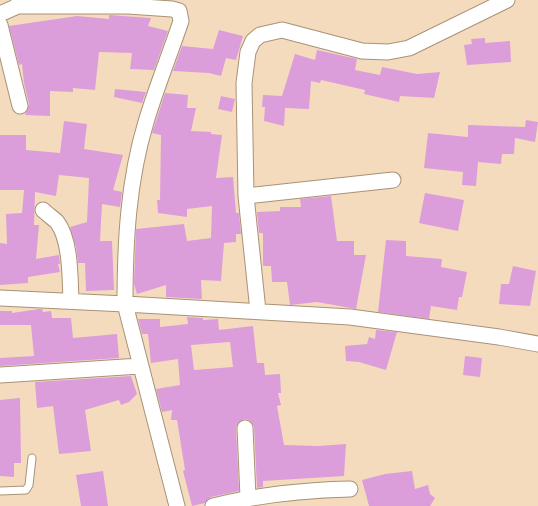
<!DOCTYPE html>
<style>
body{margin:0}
canvas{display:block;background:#f4dbbe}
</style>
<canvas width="538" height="506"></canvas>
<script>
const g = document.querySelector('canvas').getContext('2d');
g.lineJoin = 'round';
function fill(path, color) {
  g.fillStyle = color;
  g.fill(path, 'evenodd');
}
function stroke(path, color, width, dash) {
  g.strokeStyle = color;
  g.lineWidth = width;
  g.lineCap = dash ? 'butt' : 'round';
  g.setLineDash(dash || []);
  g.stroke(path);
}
fill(new Path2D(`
 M109 15 151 18 148 26 168 31 154 70 130 69 132 53 99 52 95 90 73 88V92L50 91V116L25 115 29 104 24 83 22 64 19 65 9 26 77 16 109 19Z
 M219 30 243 36 236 60 226 58 221 76 209 73 173 71 182 46 213 49Z
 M485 38V43L510 41 511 62 467 65 464 45 472 44 471 39Z
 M317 50 357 59 355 70 380 75 382 67 417 74 440 72 434 98 400 96 399 102 364 94 365 90 321 80 320 83 311 81 309 109 285 108 284 126 264 121 265 107H262L263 95 282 96 295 54 315 60Z
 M115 89 146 92 142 103 114 97Z
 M165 93 188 95 187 108H196L191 131 211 132V134L222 135 216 178 233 177 236 213H239L241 234H236V242L224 243 221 281 201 280 202 299 166 297V285L137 294 134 284 136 229 184 224 187 241 211 238 212 206 187 209V217L158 213 157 200H160L161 135 152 133Z
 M221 96 235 99 232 112 218 109Z
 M526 120 538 122 535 142 515 138 514 154H502L501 164 478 162 476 186 462 185 463 172 424 168 428 133 468 137V125L525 127Z
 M64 121 87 124 84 149 123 155 113 190 122 192 120 207 102 204 100 241H112L114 290 86 291 85 263H78L76 247 70 227 87 222 89 178 59 175 56 196 35 192 34 225H39L36 259 59 255 60 264H58L60 272 28 277V283L0 285V243L7 244 6 214 22 213 24 190H0V135H26V150L60 153Z
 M425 193 464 200 458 231 419 223Z
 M331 196 337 241H354V255H366L356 309 317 302 290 305 287 282H272L271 266H263V233H259L257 212 280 211V207H301L300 199Z
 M386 240 406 241V256L442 259 441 267 467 272 462 297H459L457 310 431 306 429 319 378 312Z
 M513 266 536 271 530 306 499 304 501 284H509Z
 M39 309H42L43 312 51 311 52 318H71L73 338 117 334 119 358 0 366V358L34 356 31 325H0V311H12V313Z
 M187 317 203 318V320L218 319 219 330 253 326 257 363H264L265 375 280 374 281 393H278L281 405 277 406 284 445 319 446 346 444 344 476 263 481V487L257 488 254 427 249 420 244 419 237 424 236 428 239 491 211 497 205 503 192 506 183 471 185 470 177 420H171L172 410 162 412 156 389 180 385 178 359 151 363 148 334H142L138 319H160V327L188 324ZM230 342 233 367 194 370 191 345Z
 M376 330 397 332 386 370 359 362 346 361 345 346 367 344 369 337 375 339Z
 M465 356 482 358 480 377 463 375Z
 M131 376 137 394 129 402 121 405 119 400 85 410 91 451 59 454 53 406 37 408 35 382Z
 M20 398 21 463H14V477L0 476V400Z
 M103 471 108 506H81L76 475Z
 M412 471 415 489 428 485 430 494 435 498 430 506H369L362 480 385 474Z`), '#dc9eda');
const service = new Path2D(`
 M0 491 26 490 29 485 32 458`);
const minor = new Path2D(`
 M0 14 18 6 19 0
 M0 25 20 106
 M246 196 393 180
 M43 210C47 214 53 218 57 222 71 240 70 279 71 301
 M0 298 125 304C125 243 128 181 146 122 156 88 170 54 181 21L179 11 172 9 128 6H18
 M258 311 246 196 244 83 248 52 253 41 260 35 282 30 362 51 388 52 409 48 507 0
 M0 375 140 366
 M245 428 248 497
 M177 506 125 304 350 317 499 337 538 344
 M213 506C258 495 303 490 350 489`);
stroke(service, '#a99276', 9);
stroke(minor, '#a99276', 17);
stroke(service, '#fff', 7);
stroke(minor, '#fff', 15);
</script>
